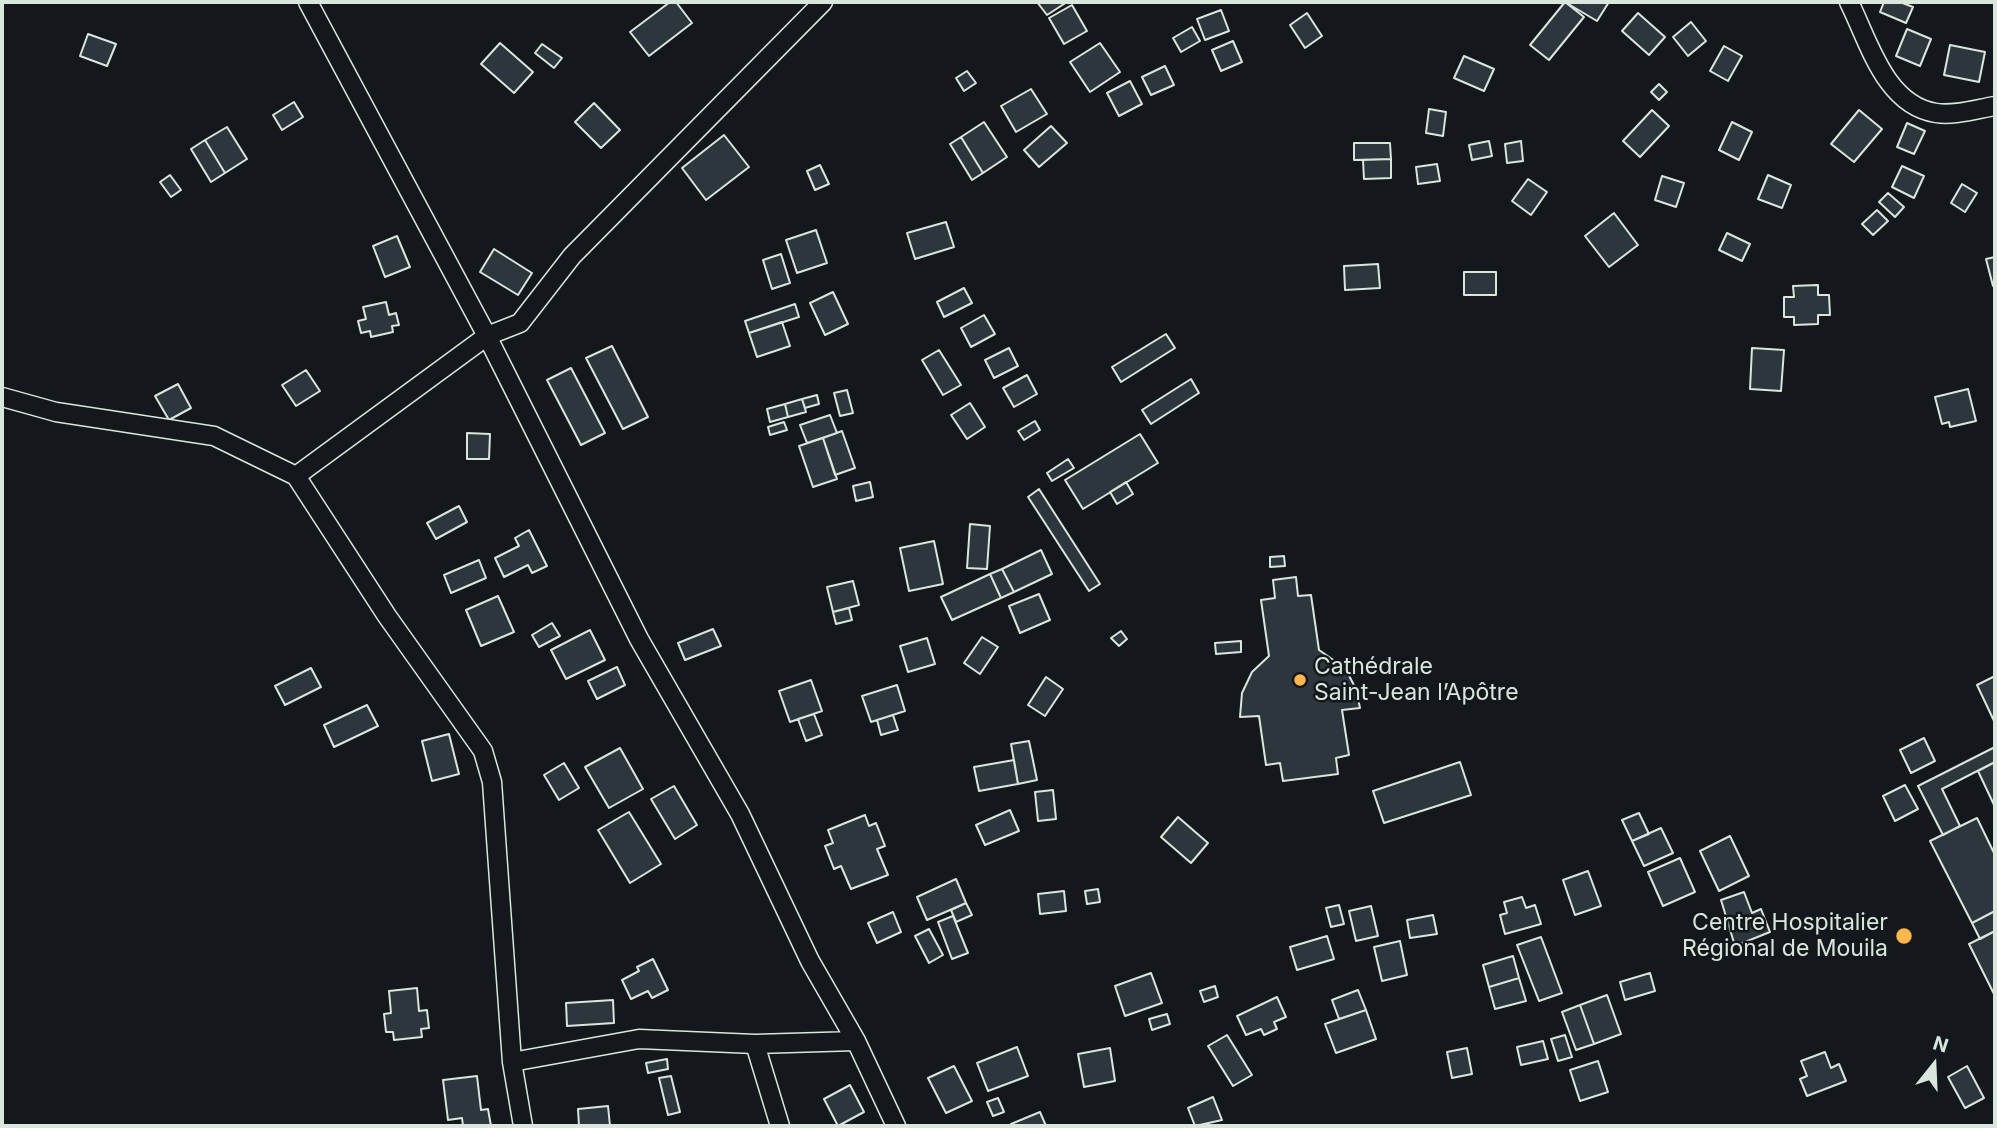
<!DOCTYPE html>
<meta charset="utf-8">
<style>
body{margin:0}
#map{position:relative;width:1997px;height:1128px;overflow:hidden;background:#14181c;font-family:Inter,sans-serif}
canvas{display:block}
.frame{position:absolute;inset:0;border:4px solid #d8e6dc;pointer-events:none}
.north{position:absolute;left:1899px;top:1030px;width:70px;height:70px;-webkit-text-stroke:5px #14181c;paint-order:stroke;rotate:18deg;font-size:19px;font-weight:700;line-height:28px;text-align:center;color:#d8e6dc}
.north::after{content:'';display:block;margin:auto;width:24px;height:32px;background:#d8e6dc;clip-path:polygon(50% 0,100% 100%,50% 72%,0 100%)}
</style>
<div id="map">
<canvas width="1997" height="1128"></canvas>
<div class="frame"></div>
<div class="north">N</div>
</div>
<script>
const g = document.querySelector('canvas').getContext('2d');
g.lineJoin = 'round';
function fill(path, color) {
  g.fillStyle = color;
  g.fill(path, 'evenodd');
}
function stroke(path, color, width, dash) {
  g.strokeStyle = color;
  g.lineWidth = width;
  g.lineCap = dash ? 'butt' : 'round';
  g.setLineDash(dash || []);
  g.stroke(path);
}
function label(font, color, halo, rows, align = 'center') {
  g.font = font + ' Inter,sans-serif';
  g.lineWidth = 5;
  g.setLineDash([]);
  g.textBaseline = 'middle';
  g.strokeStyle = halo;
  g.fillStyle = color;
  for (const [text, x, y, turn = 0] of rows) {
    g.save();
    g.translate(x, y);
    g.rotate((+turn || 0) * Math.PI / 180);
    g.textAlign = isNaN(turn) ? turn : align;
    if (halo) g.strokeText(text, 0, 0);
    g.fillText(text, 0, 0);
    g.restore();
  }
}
const building = new Path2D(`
 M670 2H676L692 23 649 56 630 32Z
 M1037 2H1067L1047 15Z
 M1565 2 1584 17 1549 60 1530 45Z
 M1565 2H1609L1597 21Z
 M1884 2H1900L1913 7 1906 23 1880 12Z
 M1072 5 1087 31 1064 44 1049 18Z
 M1221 10 1229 31 1205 40 1197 19Z
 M1307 13 1322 36 1305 48 1290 25Z
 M1638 13 1665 37 1649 55 1622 31Z
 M1691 22 1706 41 1688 56 1673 37Z
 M1192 27 1200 41 1181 52 1173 38Z
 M1907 29 1931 39 1920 66 1896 56Z
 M88 34 116 44 107 66 80 56Z
 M1233 41 1242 62 1221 71 1212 50Z
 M500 43 533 72 514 93 481 64Z
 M1100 43 1120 72 1090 92 1070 62Z
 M542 44 562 58 554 68 535 53Z
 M1950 45 1985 52 1979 82 1944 75Z
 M1724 46 1742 56 1728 81 1710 71Z
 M1464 56 1494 69 1484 91 1454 78Z
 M1165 66 1174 85 1151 95 1142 77Z
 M967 71 976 83 964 91 956 78Z
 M1130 81 1142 104 1119 116 1107 93Z
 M1659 84 1667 92 1659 100 1651 92Z
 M1031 89 1047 114 1016 132 1001 106Z
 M294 102 303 117 282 130 273 115Z
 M594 103 620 130 601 148 575 122Z
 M1429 109 1446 112 1443 136 1426 133Z
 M1652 110 1669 126 1640 157 1623 141Z
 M1859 110 1882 129 1854 162 1831 144Z
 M984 122 1007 157 983 173 961 137Z
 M1732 122 1752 132 1739 160 1719 150Z
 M1907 123 1925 131 1914 154 1897 147Z
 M1051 126 1067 143 1039 167 1024 150Z
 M227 127 247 159 225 173 205 140Z
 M724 135 749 167 706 200 682 168Z
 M961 137 983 173 972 180 950 144Z
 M205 140 225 173 211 182 191 149Z
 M1489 141 1492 156 1472 160 1469 145Z
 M1521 141 1523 161 1507 163 1505 144Z
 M1354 143H1390L1391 159 1354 160Z
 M1391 159V178L1364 179 1363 160Z
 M1437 164 1440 181 1418 184 1416 167Z
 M820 165 829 184 815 190 807 171Z
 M1902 166 1924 176 1914 198 1892 187Z
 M170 175 181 190 171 197 160 182Z
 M1768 175 1791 185 1782 208 1758 199Z
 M1662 176 1684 183 1676 207 1655 200Z
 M1528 179 1547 192 1531 215 1512 201Z
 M1962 184 1977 193 1965 212 1951 203Z
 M1888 193 1904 207 1895 217 1879 202Z
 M1877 210 1888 221 1873 235 1862 224Z
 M1614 213 1638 245 1609 267 1585 236Z
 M946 222 954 247 915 259 907 233Z
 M816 230 827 263 797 273 786 240Z
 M1727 233 1750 244 1742 261 1719 250Z
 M397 236 410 267 385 277 373 246Z
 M494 249 532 273 518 295 480 272Z
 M781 254 790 283 772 289 763 260Z
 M1995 257V286H1993L1986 259Z
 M1378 264 1380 288 1345 290 1344 266Z
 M1464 272H1496V295H1464Z
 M1818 285V295H1829L1830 315H1818V324L1794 325V317H1784V297H1794L1793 286Z
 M964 288 972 303 944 317 937 302Z
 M833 292 848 324 825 335 810 303Z
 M386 302 389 315 396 313 399 325 392 326 393 332 371 337 370 331 361 333 358 321 366 319 363 307Z
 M795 304 799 317 749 333 745 321Z
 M984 315 995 334 971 347 961 328Z
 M782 322 790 346 757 357 749 333Z
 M1166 334 1175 348 1121 382 1112 367Z
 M612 346 648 417 623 429 586 358Z
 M1009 348 1018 366 994 378 985 360Z
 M1752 348 1784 350 1781 391 1750 389Z
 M939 350 961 385 943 395 922 360Z
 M571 368 605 433 581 445 547 380Z
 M306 370 320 391 296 406 282 385Z
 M1027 375 1037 394 1014 407 1003 388Z
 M1191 379 1199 393 1151 424 1142 410Z
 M178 384 191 408 169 420 155 396Z
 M1968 389 1976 421 1950 427 1949 422 1942 424 1935 397Z
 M847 390 853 413 840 416 834 393Z
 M817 395 819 404 805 408 802 399Z
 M802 399 806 412 788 417 785 404Z
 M970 403 985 427 967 439 951 415Z
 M785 404 788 417 770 422 767 409Z
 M830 415 837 433 807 443 800 425Z
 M1035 421 1040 430 1024 440 1018 431Z
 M784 422 787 430 770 435 768 427Z
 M842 431 855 468 835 475 823 438Z
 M467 433 490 434 489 459H467Z
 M1140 434 1158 463 1083 509 1065 480Z
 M823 438 837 479 813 487 799 446Z
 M1068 459 1074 468 1052 481 1047 473Z
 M870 482 873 497 856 501 853 486Z
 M1126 482 1133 494 1117 504 1110 492Z
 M1039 489 1100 584 1089 591 1028 497Z
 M459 506 467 522 436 539 427 523Z
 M970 524 990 526 987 569 967 568Z
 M529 530 547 566 532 573 528 565 504 577 495 558 519 546 515 538Z
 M934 541 943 584 909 591 900 548Z
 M1041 550 1052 574 1014 592 1002 569Z
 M1284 556 1285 566 1270 567V557Z
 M479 560 486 578 451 593 444 575Z
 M1002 569 1014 592 1001 598 990 574Z
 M990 574 1001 598 952 620 941 597Z
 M1296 577 1298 596 1311 595 1319 650 1345 668 1356 689 1360 708 1342 710 1349 755 1336 758 1338 774 1283 781 1280 763 1266 765 1259 716 1240 717 1242 693 1252 672 1269 656 1261 600 1275 598 1273 580Z
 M853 581 859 605 833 612 827 587Z
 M1039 594 1050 620 1020 633 1009 606Z
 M498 596 514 632 481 646 466 610Z
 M849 608 852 620 836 624 833 612Z
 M552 623 560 636 539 647 532 635Z
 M713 629 721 646 685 660 678 643Z
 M590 630 605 660 566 679 551 650Z
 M1121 631 1127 639 1119 646 1111 638Z
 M982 637 998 647 980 674 964 663Z
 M927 638 935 664 908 672 900 646Z
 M1241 641V652L1216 654 1215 643Z
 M617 667 625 685 597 699 588 681Z
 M311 668 321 687 285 705 275 686Z
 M1995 676V723L1977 685Z
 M1046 677 1063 689 1045 716 1028 705Z
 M811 680 822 711 790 722 779 691Z
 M897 685 905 711 871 722 862 696Z
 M367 705 378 726 334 747 324 725Z
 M814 714 822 735 806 741 798 719Z
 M893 715 898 730 881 735 877 720Z
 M449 734 459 774 432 781 422 741Z
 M1924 738 1935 761 1911 773 1900 750Z
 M1029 741 1037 780 1018 784 1011 744Z
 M1995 747V762L1942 789 1960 826 1943 835 1918 786Z
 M620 748 643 789 609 808 585 767Z
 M1014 760 1018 784 979 791 974 767Z
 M1460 762 1471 795 1384 823 1373 791Z
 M1995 762V807L1978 771Z
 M564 763 579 788 559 800 544 775Z
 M1905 785 1918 809 1895 821 1883 796Z
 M674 786 697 825 675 839 651 799Z
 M1053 790 1056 819 1038 821 1035 792Z
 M1010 810 1019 831 985 845 976 825Z
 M629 812 661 864 630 883 598 830Z
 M1639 813 1649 834 1632 841 1622 820Z
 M865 815 869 826 876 823 885 846 877 849 888 875 851 889 841 866 834 869 825 846 833 843 828 830Z
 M1178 817 1208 843 1191 863 1161 837Z
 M1977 818 1995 855V911L1972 923 1930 841Z
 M1661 828 1673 853 1644 866 1632 841Z
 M1730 836 1749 876 1719 891 1700 851Z
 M1680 858 1695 892 1663 906 1648 872Z
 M1588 871 1601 906 1575 915 1563 880Z
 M956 879 966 903 927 920 917 897Z
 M1098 889 1100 902 1087 904 1085 891Z
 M1064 891 1066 911 1040 914 1038 894Z
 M1744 892 1752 913 1761 909 1770 932 1735 946 1721 900Z
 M1522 897 1526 908 1535 905 1541 924 1505 934 1500 915 1507 913 1504 902Z
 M966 903 972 915 956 922 951 910Z
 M1339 905 1344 924 1331 927 1326 908Z
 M1371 906 1378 936 1356 941 1349 911Z
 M1995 911V931L1980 939 1972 923Z
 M893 912 901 932 877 943 868 923Z
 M1433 915 1437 934 1410 938 1407 920Z
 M953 916 968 953 952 959 938 922Z
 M929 929 943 955 929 963 915 936Z
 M1995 931V996L1969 944Z
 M1327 936 1334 959 1297 970 1290 947Z
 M1541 937 1562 993 1539 1001 1517 945Z
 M1400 941 1407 975 1382 981 1374 947Z
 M1513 956 1519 978 1489 987 1483 965Z
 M653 959 668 990 652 998 648 991 631 999 622 980 639 971 637 967Z
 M1151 973 1162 1003 1125 1016 1115 986Z
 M1650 973 1655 991 1625 1000 1620 982Z
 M1519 978 1526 1001 1495 1009 1489 987Z
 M1215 986 1218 997 1204 1002 1200 991Z
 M417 988 419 1011 427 1010 429 1028 421 1029 422 1037 394 1040 393 1032H386L384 1014 391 1013 389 991Z
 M1358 990 1366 1010 1339 1019 1332 1000Z
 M1607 995 1621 1034 1594 1044 1580 1005Z
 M1277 997 1286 1017 1274 1022 1277 1029 1264 1035 1261 1029 1246 1035 1237 1016Z
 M613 1000 614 1023 567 1026 566 1003Z
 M1580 1005 1594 1044 1576 1050 1562 1012Z
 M1366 1010 1376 1039 1336 1053 1325 1024Z
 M1167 1014 1170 1024 1152 1030 1149 1019Z
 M1227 1035 1252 1075 1233 1086 1208 1046Z
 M1565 1035 1572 1057 1558 1061 1551 1039Z
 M1543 1041 1548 1059 1521 1065 1517 1047Z
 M1017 1047 1028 1076 988 1091 977 1063Z
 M1110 1048 1115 1081 1084 1087 1078 1054Z
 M1467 1048 1472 1074 1452 1078 1447 1052Z
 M1825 1052 1831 1068 1839 1064 1846 1081 1807 1096 1800 1079 1807 1076 1801 1061Z
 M667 1059 668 1069 648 1073 646 1063Z
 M1598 1061 1608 1092 1580 1101 1570 1070Z
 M954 1066 972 1101 946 1113 928 1078Z
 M1967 1066 1984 1098 1965 1108 1948 1077Z
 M477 1076 481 1110 488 1109 491 1126H463L462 1118 448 1120 443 1080Z
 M671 1076 680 1112 668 1115 659 1078Z
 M850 1085 864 1112 838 1126 824 1099Z
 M1213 1097 1222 1120 1195 1126 1188 1108Z
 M998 1098 1004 1112 993 1116 987 1102Z
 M608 1106 610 1126H579L578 1109Z
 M1040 1112 1046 1126H1012L1011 1124Z`);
fill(building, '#2c363c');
stroke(building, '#d8e6dc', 2);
const minor = new Path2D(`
 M308 2 487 336 639 639 740 814 810 961 856 1041 896 1126
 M1849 2C1869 42 1885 105 1936 113 1954 116 1977 109 1995 106
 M2 397 56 412 214 436 296 476 387 616 483 751 492 782 512 1062 523 1126
 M296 476 487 336 520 323 572 256 823 2
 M755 1044 780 1126
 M512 1062 639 1039 755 1044 856 1041`);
stroke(minor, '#d8e6dc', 21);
stroke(minor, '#14181c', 18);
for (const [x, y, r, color] of [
 [1300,680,7,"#ffb74d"],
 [1904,936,9,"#ffb74d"]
]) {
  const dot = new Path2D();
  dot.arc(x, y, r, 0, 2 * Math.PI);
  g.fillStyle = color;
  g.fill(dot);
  stroke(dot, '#14181c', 2.5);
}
label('23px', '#d8e6dc', '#14181c', [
 ["Cathédrale",1314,667],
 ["Saint-Jean l’Apôtre",1314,693],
 ["Centre Hospitalier",1888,923,"right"],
 ["Régional de Mouila",1888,949,"right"]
], 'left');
</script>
